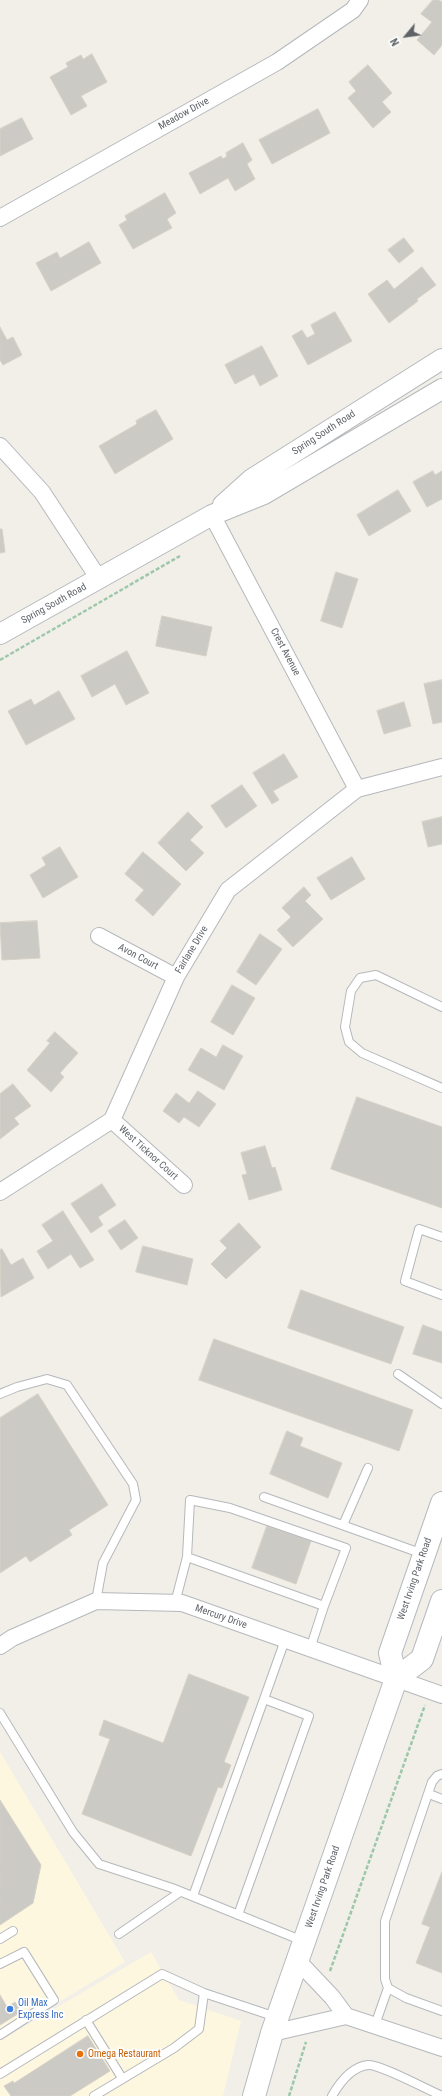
<!DOCTYPE html>
<style>
body{margin:0}
#map{position:relative;width:442px;height:2096px;overflow:hidden;background:#f1efe8;font-family:"Roboto Condensed",sans-serif}
canvas{display:block}
.north{position:absolute;left:386px;top:16px;width:40px;height:40px;-webkit-text-stroke:3px #fff;paint-order:stroke;rotate:241deg;font-size:11px;font-weight:700;line-height:16px;text-align:center;color:#5f6368}
.north::after{content:'';display:block;margin:auto;width:14px;height:18px;background:#5f6368;clip-path:polygon(50% 0,100% 100%,50% 72%,0 100%)}
</style>
<div id="map">
<canvas width="442" height="2096"></canvas>
<div class="north">N</div>
</div>
<script>
const g = document.querySelector('canvas').getContext('2d');
g.lineJoin = 'round';
function fill(path, color) {
  g.fillStyle = color;
  g.fill(path, 'evenodd');
}
function stroke(path, color, width, dash) {
  g.strokeStyle = color;
  g.lineWidth = width;
  g.lineCap = dash ? 'butt' : 'round';
  g.setLineDash(dash || []);
  g.stroke(path);
}
function label(font, color, halo, rows, align = 'center') {
  g.font = font + ' "Roboto Condensed",sans-serif';
  g.lineWidth = 3.5;
  g.setLineDash([]);
  g.textBaseline = 'middle';
  g.strokeStyle = halo;
  g.fillStyle = color;
  for (const [text, x, y, turn = 0] of rows) {
    g.save();
    g.translate(x, y);
    g.rotate((+turn || 0) * Math.PI / 180);
    g.textAlign = isNaN(turn) ? turn : align;
    if (halo) g.strokeText(text, 0, 0);
    g.fillText(text, 0, 0);
    g.restore();
  }
}
fill(new Path2D(`
 M0 1752 125 1962 0 2038Z
 M151 1952 179 2000 241 2021 223 2096H0V2041Z`), '#fef7e0');
const building = new Path2D(`
 M433 0H439L442 2V45L434 55 417 40 432 22 421 14Z
 M92 54 107 82 81 96 87 106 71 115 50 77 68 67 66 63 81 55 83 59Z
 M368 65 392 93 382 102 391 112 373 128 348 98 356 91 349 82Z
 M318 109 330 133 272 164 259 140Z
 M22 118 33 139 0 156V129Z
 M243 143 252 160 247 164 255 179 235 191 228 178 200 194 189 173 221 156 223 159 227 156 226 153Z
 M165 193 176 213 167 219 172 228 133 249 119 225 127 220 125 216Z
 M404 238 414 251 399 263 388 250Z
 M89 242 101 263 51 291 36 263 57 252 60 258Z
 M422 267 436 285 417 299 418 301 389 323 368 294 387 280 394 289Z
 M335 312 352 341 308 365 292 336 302 330 307 338 315 334 311 325Z
 M0 327 7 340 13 337 22 355 3 365 0 360Z
 M262 346 278 376 260 386 254 374 235 384 225 365Z
 M156 410 173 439 115 474 99 446 137 424 136 421Z
 M433 471 435 475 442 471V499L427 507 413 482Z
 M398 490 411 511 369 536 357 515Z
 M0 529H2L5 552 0 553Z
 M336 572 358 579 342 628 321 621Z
 M162 616 212 627 206 656 156 646Z
 M127 651 149 693 126 705 115 684 92 697 81 676Z
 M442 680V722L433 724 424 684Z
 M59 691 75 719 26 745 8 711 31 699 34 705Z
 M404 702 411 726 384 734 377 711Z
 M284 754 298 777 273 791 279 800 272 804 253 773Z
 M242 785 257 806 226 828 211 806Z
 M188 812 203 827 190 840 204 853 186 871 158 843Z
 M442 817V844L428 847 422 822Z
 M60 847 78 877 43 898 30 875 46 865 42 858Z
 M143 852 181 884 153 916 135 900 144 890 125 874Z
 M352 857 365 879 331 900 317 878Z
 M304 887 311 895 305 901 323 919 293 947 277 930 291 917 282 908Z
 M37 921 40 958 2 960 0 923Z
 M260 934 282 949 256 985 237 972Z
 M232 985 255 998 233 1035 211 1022Z
 M55 1032 78 1053 60 1073 64 1077 51 1092 27 1070 50 1043 47 1041Z
 M223 1045 243 1056 224 1090 188 1070 201 1048 216 1057Z
 M13 1084 31 1106 14 1118 19 1124 0 1139V1094Z
 M198 1091 216 1104 199 1127 184 1117 179 1123 163 1111 176 1093 189 1103Z
 M357 1097 442 1127V1208L331 1169Z
 M265 1146 272 1168 275 1167 282 1190 249 1200 242 1175 247 1174 241 1153Z
 M102 1184 116 1205 98 1217 103 1225 91 1233 71 1204Z
 M63 1211 94 1260 80 1268 71 1254 48 1269 37 1251 53 1241 42 1225Z
 M125 1220 138 1238 121 1250 108 1231Z
 M239 1223 261 1247 226 1279 211 1264 227 1248 220 1241Z
 M143 1246 193 1259 187 1285 136 1272Z
 M2 1249 11 1265 23 1258 34 1278 1 1297 0 1250Z
 M301 1290 404 1327 391 1364 288 1328Z
 M423 1325 442 1332V1363L413 1354Z
 M214 1339 413 1410 399 1451 199 1380Z
 M38 1394 108 1505 69 1530 72 1535 30 1562 26 1556 0 1573V1418Z
 M287 1431 303 1438 300 1446 342 1463 328 1498 270 1474Z
 M267 1526 311 1541 296 1584 252 1568Z
 M189 1674 249 1697 224 1762 231 1765 222 1788 218 1787 191 1856 82 1814 110 1739 99 1735 104 1720 163 1743Z
 M0 1800 41 1865 33 1903 0 1925Z
 M442 1872V1973L416 1963 430 1927 422 1924Z
 M0 1995 7 2007 15 2002 21 2012 0 2025Z
 M88 2036 110 2071 70 2096H11L4 2086 13 2081 14 2083Z`);
fill(building, '#cccac5');
stroke(building, '#d6d1c6', 1);
const service = new Path2D(`
 M442 1007 376 975 360 978 351 991 345 1027 349 1042 362 1053 442 1088
 M442 1237 419 1229 405 1281 442 1295
 M398 1374 442 1404
 M0 1394 17 1387 47 1379 67 1385 133 1484 136 1500 103 1563 96 1601
 M264 1497 423 1554
 M343 1525 368 1468
 M187 1557 190 1500 230 1508 346 1548 324 1606
 M175 1603 187 1557 324 1606 310 1649
 M0 1713 73 1832 99 1864 172 1888 303 1941
 M442 1774 437 1776 432 1782 385 1921V1979L388 1988 406 1998 442 2011
 M429 1794 442 1799
 M193 1896 264 1699
 M238 1915 309 1716 264 1699 285 1640
 M119 1934 180 1892
 M0 1939 13 1931
 M0 1964 24 1952 54 2000 0 2035
 M86 2020 122 2078
 M375 2025 388 1988
 M0 2074 162 1974 204 1993 276 2017
 M94 2096 174 2048 199 2029 204 1993
 M332 2096C340 2082 351 2067 368 2065 380 2064 428 2090 442 2096`);
const minor = new Path2D(`
 M0 218 277 62 353 10 360 0
 M0 446 42 492 99 579
 M212 515 357 789
 M99 936 176 977
 M112 1120 184 1185
 M0 1192 112 1120 176 977 228 890 357 789 442 767
 M0 1646 12 1638 96 1601 182 1603 442 1695
 M297 1960 332 1997 346 2016
 M272 2033 346 2016 442 2048`);
const tertiary = new Path2D(`
 M223 505 252 479 442 359
 M0 634 212 515 264 494 442 389`);
const secondary = new Path2D(`
 M396 1679 390 1653 442 1503
 M254 2096 272 2033 396 1679 422 1659 442 1601`);
stroke(service, '#b5b8bc', 10);
stroke(minor, '#b5b8bc', 18);
stroke(tertiary, '#b5b8bc', 22);
stroke(secondary, '#b6babf', 24);
stroke(new Path2D(`
 M0 660 180 556
 M330 1971 425 1705
 M289 2096 306 2042`), '#9cc7a9', 2.5, [4, 2]);
stroke(service, '#fff', 8);
stroke(minor, '#fff', 16);
stroke(tertiary, '#fff', 20);
stroke(secondary, '#fff', 22);
for (const [x, y, r, color] of [
 [10,2009,4,"#3f7fe0"],
 [80,2054,4,"#e8710a"]
]) {
  const dot = new Path2D();
  dot.arc(x, y, r, 0, 2 * Math.PI);
  g.fillStyle = color;
  g.fill(dot);
  stroke(dot, '#fff', 1.5);
}
label('10px', '#5f6368', '#fff', [
 ["Meadow Drive",184,114,-29],
 ["Spring South Road",324,433,-33],
 ["Spring South Road",54,604,-29],
 ["Crest Avenue",285,652,62],
 ["Fairlane Drive",192,950,-59],
 ["Avon Court",138,957,28],
 ["West Ticknor Court",148,1153,42],
 ["West Irving Park Road",415,1579,-71],
 ["Mercury Drive",221,1617,19],
 ["West Irving Park Road",323,1887,-71]
]);
label('10px', '#366cbe', '#fff', [
 ["Oil Max",18,2003],
 ["Express Inc",18,2015]
], 'left');
label('10px', '#c56008', '#fff', [
 ["Omega Restaurant",88,2054]
], 'left');
</script>
